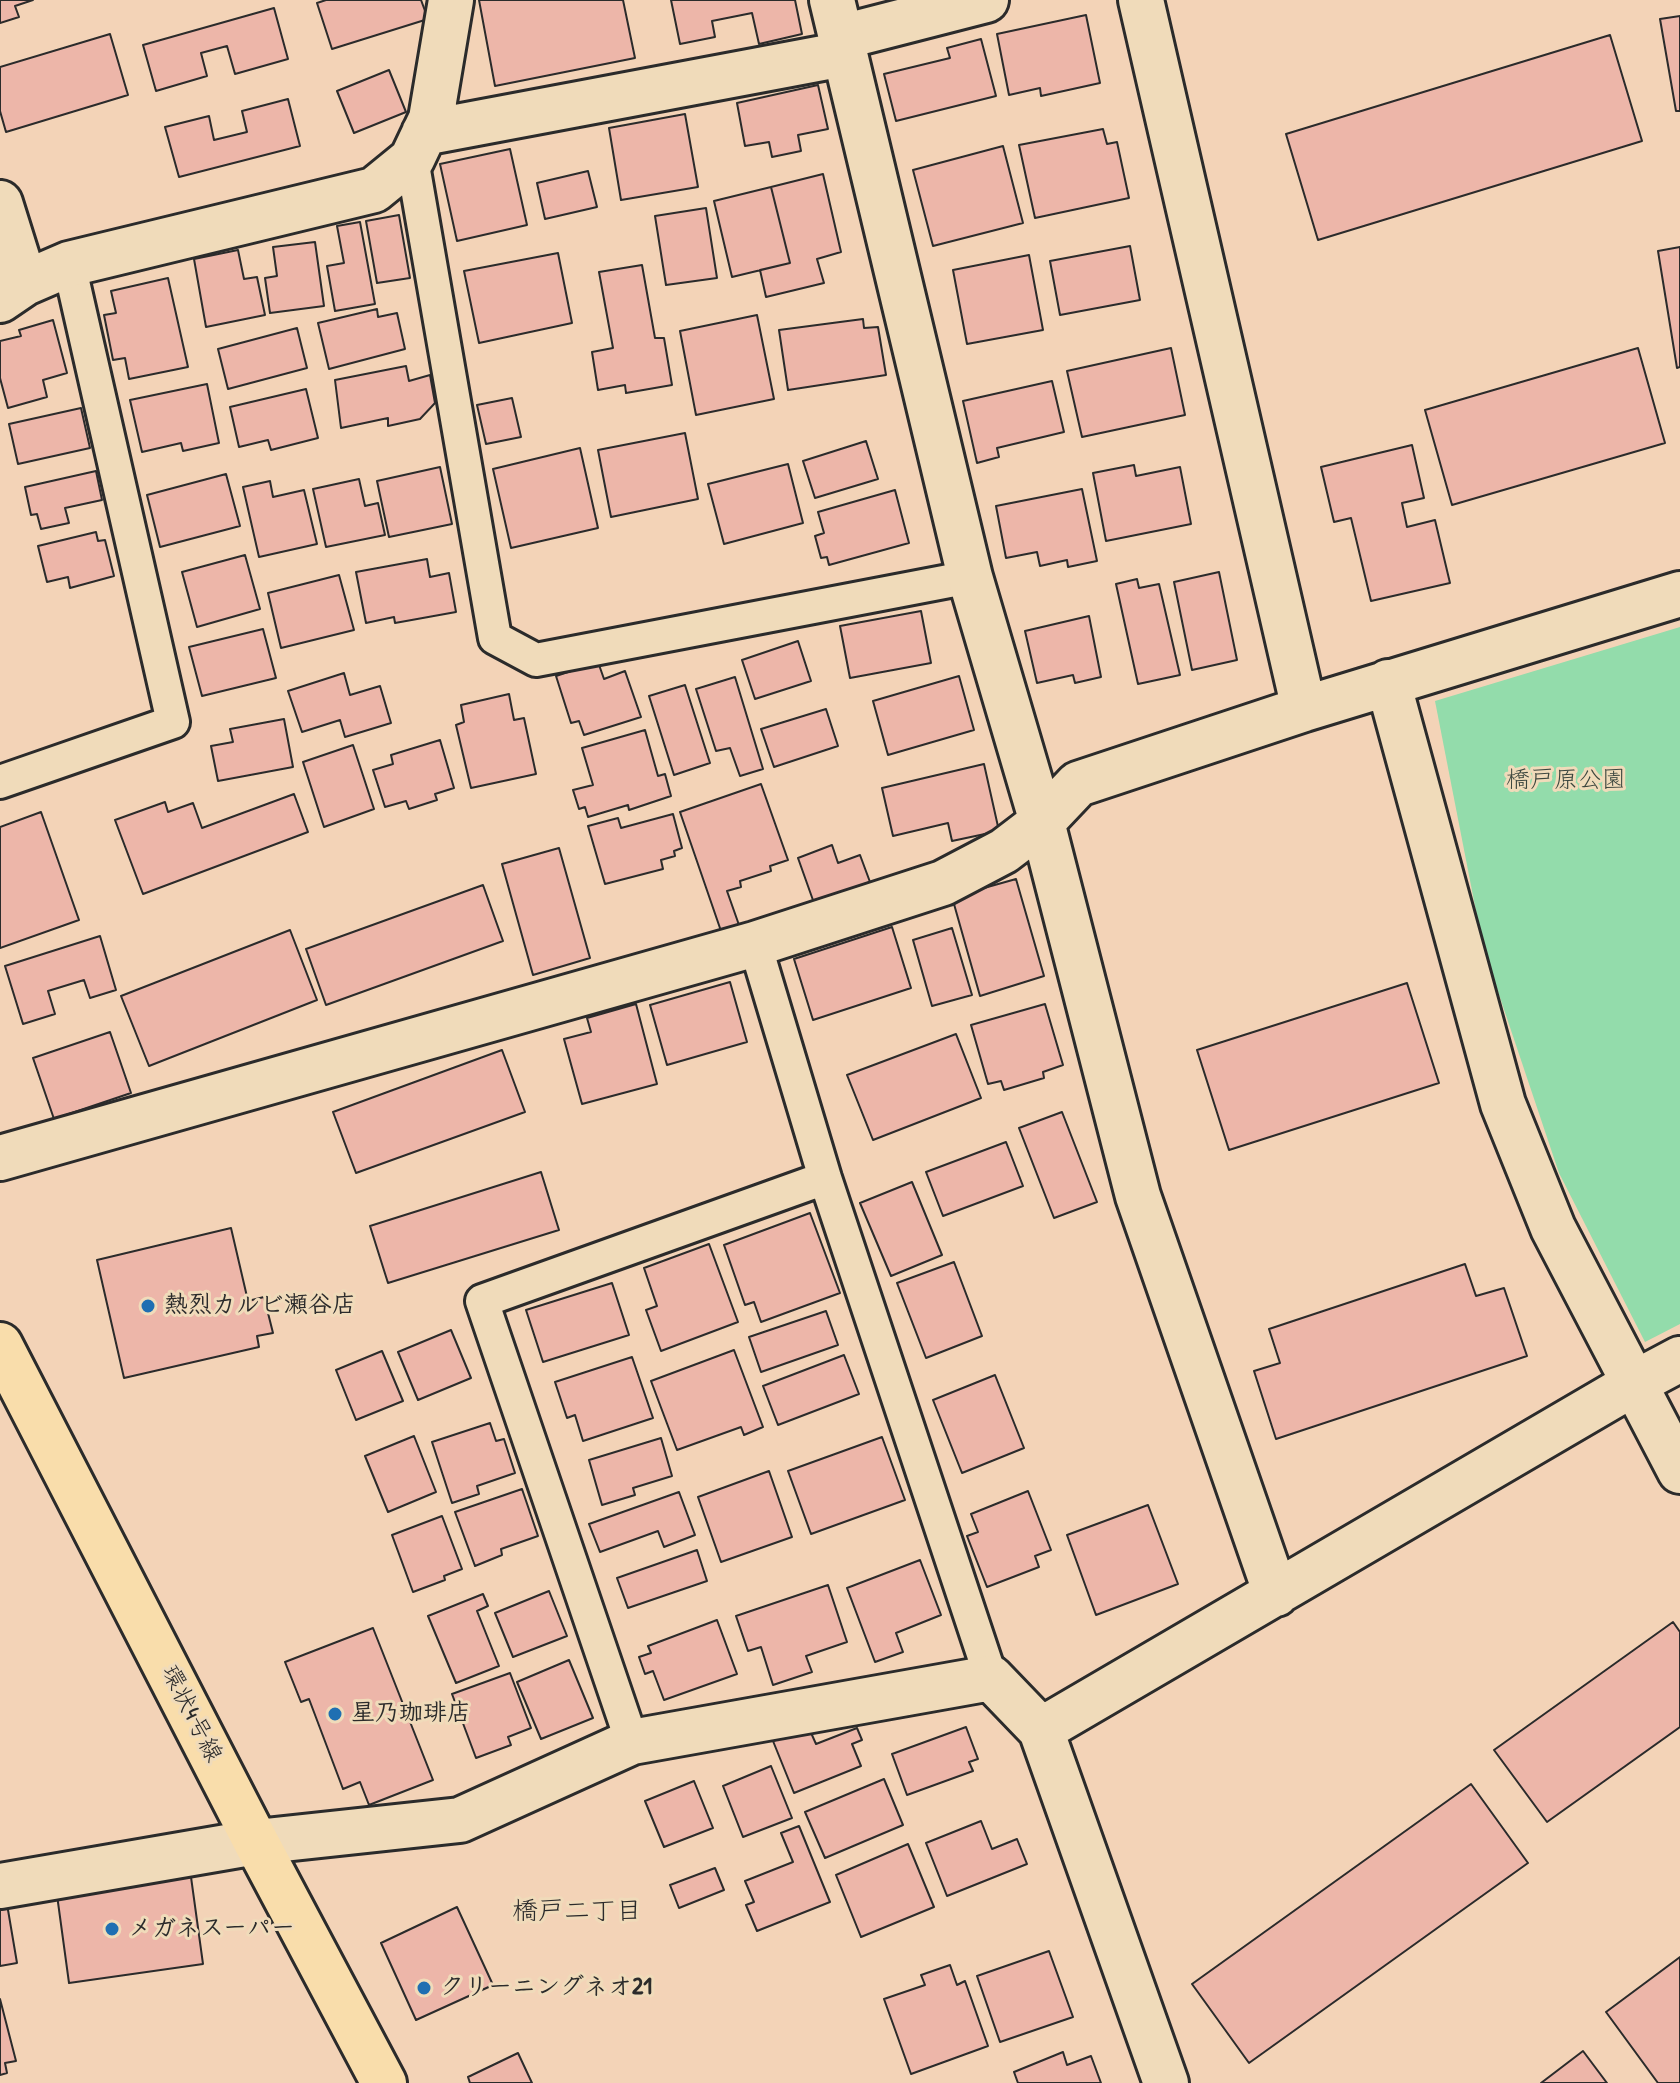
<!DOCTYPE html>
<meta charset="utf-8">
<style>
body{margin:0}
canvas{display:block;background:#f3d3b7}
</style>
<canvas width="1680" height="2083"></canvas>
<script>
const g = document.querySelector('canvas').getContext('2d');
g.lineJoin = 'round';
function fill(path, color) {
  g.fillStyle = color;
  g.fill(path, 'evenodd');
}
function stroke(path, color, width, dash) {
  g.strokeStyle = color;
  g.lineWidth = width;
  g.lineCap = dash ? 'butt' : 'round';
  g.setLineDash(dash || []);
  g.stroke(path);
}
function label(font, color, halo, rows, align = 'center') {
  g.font = font + ' "Patrick Hand","Klee One",sans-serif';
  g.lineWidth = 6;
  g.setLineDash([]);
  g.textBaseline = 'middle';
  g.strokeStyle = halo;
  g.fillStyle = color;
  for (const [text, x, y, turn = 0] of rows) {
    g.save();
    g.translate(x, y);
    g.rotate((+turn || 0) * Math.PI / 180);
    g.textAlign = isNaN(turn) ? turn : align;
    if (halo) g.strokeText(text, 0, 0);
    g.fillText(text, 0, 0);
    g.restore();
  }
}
fill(new Path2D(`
 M1680 627V1324L1645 1342 1559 1173 1483 947 1435 701Z`), '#93dcab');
const building = new Path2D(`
 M0 0H33L15 6 19 17 0 23Z
 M326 0H421L428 19 332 49 317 3Z
 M479 0H623L635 58 495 86Z
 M671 0H795L802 34 759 44 752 13 712 21 715 37 680 44Z
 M274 8 288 59 235 74 227 46 201 53 207 76 156 91 143 45Z
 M1086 15 1100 83 1041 96 1040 88 1009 95 997 34Z
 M1680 16V111H1676L1660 19Z
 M110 34 128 95 6 132 0 111V67Z
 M1610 35 1642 141 1318 240 1286 134Z
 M981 39 996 96 896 121 884 74 950 58 947 48Z
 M389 70 406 112 354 133 337 91Z
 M818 85 828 129 798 135 801 151 772 157 769 142 745 146 737 103Z
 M288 99 300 146 179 177 165 127 209 116 214 140 247 132 242 111Z
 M685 114 698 187 621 200 609 128Z
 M1103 129 1107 144 1117 142 1129 198 1035 218 1019 145Z
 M1003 146 1023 223 933 246 913 170Z
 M510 149 527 225 457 241 440 164Z
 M588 171 597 207 545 219 537 183Z
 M823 174 841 252 817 259 824 283 766 297 760 270 790 263 771 187Z
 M771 187 790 263 732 277 714 201Z
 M706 208 717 278 666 285 655 216Z
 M399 215 410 278 377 283 366 221Z
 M360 222 375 304 335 311 327 266 344 263 337 226Z
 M315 242 324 306 270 313 265 278 277 276 273 247Z
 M1130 246 1140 300 1060 315 1050 261Z
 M1680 247V367L1677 368 1658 251Z
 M238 250 244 279 257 277 265 315 206 327 194 259Z
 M558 253 572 323 479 343 464 271Z
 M1029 255 1043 330 967 344 953 270Z
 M642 265 655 338H664L672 385 626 393 625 385 598 390 592 352 613 348 599 272Z
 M168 278 188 367 129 379 125 358 113 360 104 315 116 313 111 291Z
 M377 309 378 317 397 313 405 349 329 369 318 323Z
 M757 315 774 399 696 415 680 331Z
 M863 319 864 328 878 327 886 375 788 390 779 330Z
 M53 320 67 373 43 380 47 397 8 408 0 378V341L21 336 19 330Z
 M297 328 307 368 228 389 218 349Z
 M1171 348 1185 415 1082 437 1067 371Z
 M1638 348 1665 443 1452 505 1425 410Z
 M406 366 409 381 430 375 435 403 420 419 388 426V418L341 428 335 380Z
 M1052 381 1064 432 997 448 999 457 977 463 963 401Z
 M207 384 219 443 183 451 181 443 142 452 130 400Z
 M306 389 318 438 271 450 268 440 239 447 230 407Z
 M512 398 521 437 486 444 477 405Z
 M81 408 90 448 18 464 9 424Z
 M685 433 698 499 611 517 598 450Z
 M866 441 878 479 815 498 803 461Z
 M1412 445 1424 498 1402 503 1407 527 1435 520 1450 583 1371 601 1351 518 1334 522 1321 467Z
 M580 448 598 528 511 548 493 469Z
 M788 464 803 523 724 544 708 484Z
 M1134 465 1136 476 1180 467 1191 524 1106 541 1093 473Z
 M440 467 452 524 389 537 377 481Z
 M96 471 102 500 65 508 69 523 41 529 37 514 31 515 25 487Z
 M226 474 240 526 160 547 147 495Z
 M359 479 365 506 378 503 385 535 326 547 313 489Z
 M270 481 273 497 304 490 317 544 259 557 243 487Z
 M1082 489 1097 561 1068 567 1067 560 1040 566 1037 552 1006 558 996 506Z
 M895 490 909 543 829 565 827 557 821 558 815 536 824 533 818 512Z
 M96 532 98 541 105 540 114 576 70 588 68 577 47 582 38 546Z
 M245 555 260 609 197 627 182 572Z
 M427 559 430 577 449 573 456 612 395 623 394 617 366 623 356 572Z
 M1219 572 1237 660 1192 670 1174 582Z
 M339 575 354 630 281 648 268 593Z
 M1137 579 1139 588 1159 584 1180 675 1138 684 1116 584Z
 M921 611 931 663 850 678 840 626Z
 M1089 616 1101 677 1075 683 1073 675 1037 683 1025 631Z
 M263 629 276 678 202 696 189 647Z
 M798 641 811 681 755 699 742 660Z
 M598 662 604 679 625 671 641 717 584 735 579 721 571 723 556 676Z
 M344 673 350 695 380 686 391 723 345 737 340 720 302 732 288 691Z
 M959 676 974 730 888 755 873 701Z
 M735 677 763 769 740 776 730 748 716 751 696 689Z
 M685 685 710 763 674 775 649 696Z
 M509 694 514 720 524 718 536 774 471 788 456 725 464 722 461 705Z
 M826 709 838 746 774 767 761 729Z
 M284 719 293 767 218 781 211 746 233 742 230 729Z
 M645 730 658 776 665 774 671 796 629 810 628 805 588 817 585 807 579 809 573 790 593 785 582 748Z
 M440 740 454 788 435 794 437 800 409 809 406 801 385 807 373 770 393 764 391 755Z
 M353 745 374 809 324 827 303 762Z
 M984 764 999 831 952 841 948 823 893 836 882 788Z
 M761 784 788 860 770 866 771 871 740 881 741 887 727 891 739 925 721 931 680 812Z
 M294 794 308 832 143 894 115 820 165 802 168 812 193 803 202 828Z
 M41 812 79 920 0 948V827Z
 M673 814 682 848 674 851 675 856 661 860 663 869 605 884 588 826 618 818 621 828Z
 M832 845 838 863 860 855 870 882 814 903 798 858Z
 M559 848 590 958 533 975 502 864Z
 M1016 879 1044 976 980 996 952 897Z
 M483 885 503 941 326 1005 306 949Z
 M892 927 911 988 813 1020 794 959Z
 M952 928 972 995 932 1006 913 940Z
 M290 930 317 1000 149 1066 121 996Z
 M100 936 116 990 90 998 84 980 48 991 55 1014 23 1024 5 966Z
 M730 982 747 1042 667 1065 650 1005Z
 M1407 983 1439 1083 1229 1150 1197 1050Z
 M636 1004 657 1084 582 1104 564 1039 591 1032 587 1018Z
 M1045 1004 1063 1065 1043 1072 1044 1078 1004 1090 1001 1081 988 1084 971 1025Z
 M110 1032 131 1093 54 1119 33 1058Z
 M956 1034 981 1098 873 1140 847 1075Z
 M502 1050 525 1112 356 1173 333 1112Z
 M1062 1112 1097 1202 1054 1218 1019 1128Z
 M1006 1142 1023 1186 943 1216 926 1172Z
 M541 1172 559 1230 388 1283 370 1226Z
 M912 1182 942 1255 891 1276 860 1203Z
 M810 1213 840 1293 761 1322 754 1302 745 1305 724 1245Z
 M231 1228 248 1301 264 1297 273 1333 257 1336 259 1347 124 1378 97 1260Z
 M709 1244 738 1322 661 1351 646 1310 657 1306 644 1268Z
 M954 1262 982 1336 926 1358 897 1283Z
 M1465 1264 1476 1296 1504 1288 1527 1356 1276 1439 1254 1371 1280 1363 1269 1329Z
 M612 1283 629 1335 543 1362 526 1310Z
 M826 1311 838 1345 761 1372 749 1337Z
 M451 1330 471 1378 418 1400 398 1352Z
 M734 1350 763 1427 744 1435 741 1427 677 1450 651 1381Z
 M382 1351 403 1401 356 1420 336 1370Z
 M844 1355 859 1394 778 1425 763 1386Z
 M632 1357 653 1418 583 1441 575 1415 567 1418 555 1382Z
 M995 1375 1024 1448 962 1473 933 1400Z
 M490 1423 496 1441 504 1439 515 1473 477 1486 479 1494 452 1503 432 1442Z
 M414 1436 436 1492 388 1512 365 1456Z
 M882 1437 905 1500 811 1534 788 1471Z
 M661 1438 672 1476 633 1488 635 1495 602 1505 589 1460Z
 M769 1471 792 1537 721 1562 698 1497Z
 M522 1489 538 1536 501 1549 502 1555 475 1566 455 1512Z
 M1028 1491 1051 1550 1035 1556 1039 1567 987 1587 967 1536 978 1532 971 1514Z
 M679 1492 695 1535 664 1547 658 1531 600 1552 589 1524Z
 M1148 1505 1178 1584 1096 1615 1067 1535Z
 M442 1516 462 1569 444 1576 445 1580 413 1592 392 1535Z
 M697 1550 707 1581 628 1608 617 1578Z
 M920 1560 941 1615 896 1633 903 1652 875 1662 847 1588Z
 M828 1585 847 1642 806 1656 812 1672 773 1685 761 1647 748 1651 736 1616Z
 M549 1591 567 1636 513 1657 495 1613Z
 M483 1594 488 1606 477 1611 499 1666 456 1683 428 1616Z
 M717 1620 737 1674 664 1700 653 1671 645 1674 639 1657 651 1653 648 1646Z
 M1673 1622 1680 1632V1727L1547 1822 1494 1750Z
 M373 1628 433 1780 369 1805 360 1782 343 1789 309 1699 301 1702 285 1662Z
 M569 1660 593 1718 541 1739 517 1682Z
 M510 1673 531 1728 508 1737 511 1745 476 1758 452 1694Z
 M808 1726 816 1744 857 1728 862 1740 852 1744 861 1766 794 1793 773 1741Z
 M966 1727 978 1759 969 1762 973 1771 907 1795 892 1754Z
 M771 1766 792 1818 743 1837 723 1786Z
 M884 1779 903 1825 825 1858 805 1812Z
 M694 1781 713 1828 664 1847 645 1801Z
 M1471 1784 1528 1863 1249 2063 1192 1984Z
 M981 1821 992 1849 1017 1839 1027 1864 947 1896 926 1843Z
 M799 1826 830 1902 757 1931 746 1905 754 1902 745 1881 793 1862 781 1833Z
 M908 1844 934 1907 861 1937 836 1875Z
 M715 1868 724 1890 679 1908 670 1885Z
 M191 1877 203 1964 69 1983 57 1895Z
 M7 1904 17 1963 0 1966V1905Z
 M457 1907 493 1985 416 2020 381 1943Z
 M1049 1951 1073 2017 1000 2042 977 1976Z
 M1680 1957V2083H1658L1606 2012Z
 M950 1965 957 1985 965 1981 988 2046 911 2074 884 1999 925 1985 921 1975Z
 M0 1999 16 2061 5 2063 7 2073 0 2075Z
 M1583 2051 1607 2083H1541Z
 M1063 2052 1067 2065 1091 2056 1101 2083H1018L1014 2072Z
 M518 2053 532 2083H470L468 2077Z`);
fill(building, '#edb6a9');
stroke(building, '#2b2b2b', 2);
const lane = new Path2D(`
 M412 159 495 638 536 660 970 577
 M0 782 173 722 69 264
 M755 944 825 1178 991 1678
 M632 1742 482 1301 825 1178`);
const street = new Path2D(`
 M832 0 970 577 1042 822 1138 1196 1276 1594
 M1141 0 1304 709
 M842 37 986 0
 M424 133 844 54
 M0 203 25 283
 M0 300 25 283 69 264 374 190 412 159 431 119 451 0
 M1388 682 1503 1104 1553 1228 1680 1471
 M0 1158 755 944 943 883 1004 851 1042 822 1078 784 1304 709 1680 594
 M1041 1730 1166 2083
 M0 1886 256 1842 460 1820 632 1742 991 1678 1041 1730 1633 1384 1680 1359`);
const primary = new Path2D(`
 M0 1345 256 1842 384 2083`);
stroke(lane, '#2b2b2b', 38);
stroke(street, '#2b2b2b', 50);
stroke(primary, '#2b2b2b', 50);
stroke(lane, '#f0dbba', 32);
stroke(street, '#f0dbba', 44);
stroke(primary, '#f9ddab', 44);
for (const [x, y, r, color] of [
 [148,1306,8,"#1f6fb2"],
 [335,1714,8,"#1f6fb2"],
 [112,1929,8,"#1f6fb2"],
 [424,1988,8,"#1f6fb2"]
]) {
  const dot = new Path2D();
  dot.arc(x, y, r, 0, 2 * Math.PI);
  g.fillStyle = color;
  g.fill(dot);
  stroke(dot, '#f0dbba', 3);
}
label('24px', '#3b463e', '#f0dbba', [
 ["橋戸原公園",1566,781]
]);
label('bold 24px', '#2b2b2b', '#f0dbba', [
 ["熱烈カルビ瀬谷店",164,1306],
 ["星乃珈琲店",351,1714],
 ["メガネスーパー",128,1929],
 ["クリーニングネオ21",440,1988]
], 'left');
label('24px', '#2b2b2b', '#f0dbba', [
 ["環状4号線",191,1714,63]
]);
label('26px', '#2b2b2b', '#f0dbba', [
 ["橋戸二丁目",577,1912]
]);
</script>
